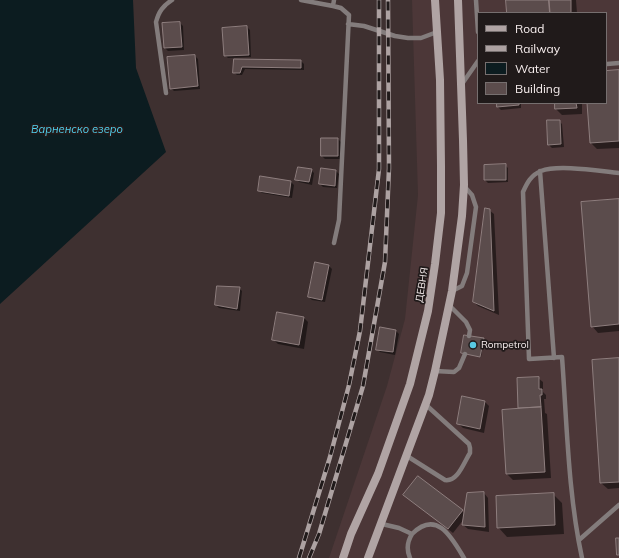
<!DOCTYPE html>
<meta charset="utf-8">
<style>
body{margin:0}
#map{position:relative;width:619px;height:558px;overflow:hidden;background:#3e3030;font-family:Mulish,sans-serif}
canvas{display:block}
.legend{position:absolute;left:477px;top:12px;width:130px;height:92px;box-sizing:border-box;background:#201a1a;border:1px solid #766f6f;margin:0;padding:5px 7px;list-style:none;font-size:12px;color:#f7eeee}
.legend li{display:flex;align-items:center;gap:8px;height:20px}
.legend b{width:20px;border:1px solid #766f6f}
</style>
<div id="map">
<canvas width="619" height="558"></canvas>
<ul class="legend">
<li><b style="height:5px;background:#b0a4a4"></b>Road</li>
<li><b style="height:5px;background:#ada2a2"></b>Railway</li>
<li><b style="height:11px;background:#0c1c20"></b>Water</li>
<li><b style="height:11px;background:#5b4c4c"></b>Building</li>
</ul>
</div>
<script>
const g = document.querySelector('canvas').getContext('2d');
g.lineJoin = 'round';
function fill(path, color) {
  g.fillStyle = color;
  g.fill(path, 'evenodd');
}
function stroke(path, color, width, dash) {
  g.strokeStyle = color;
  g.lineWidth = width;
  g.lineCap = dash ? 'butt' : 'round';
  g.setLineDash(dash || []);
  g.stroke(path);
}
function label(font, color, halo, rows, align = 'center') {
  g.font = font + ' Mulish,sans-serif';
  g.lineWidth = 3.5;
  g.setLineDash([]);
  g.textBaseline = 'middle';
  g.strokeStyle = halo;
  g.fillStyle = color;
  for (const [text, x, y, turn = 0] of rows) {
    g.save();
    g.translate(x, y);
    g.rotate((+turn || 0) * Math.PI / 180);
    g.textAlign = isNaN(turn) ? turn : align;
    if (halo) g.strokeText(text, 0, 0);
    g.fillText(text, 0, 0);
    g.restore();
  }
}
fill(new Path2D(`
 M412 0H619V558H329L387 386 405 319 418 195ZM478 13H606V103H478Z`), '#4c3738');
fill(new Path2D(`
 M0 0H133L136 68 166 152 0 304Z`), '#0c1c20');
fill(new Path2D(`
 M507 0H576L577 13H508Z
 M180 23 183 26 184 50 168 51 165 48Z
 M247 27 250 30 251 57 228 58 225 55Z
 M195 56 198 59 200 89 174 91 171 88Z
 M235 60 301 61 304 64V70L245 69 242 75H237L234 72Z
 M619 71V148L597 149 591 143 588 103H606V72Z
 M498 103H521V108L501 110 498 107Z
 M556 103H582V114L562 115 556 109Z
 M559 121 562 124 564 147 552 148 549 145Z
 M338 139 341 142V159H325L322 156Z
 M505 165 508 168V182L488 183 485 180Z
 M311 170 314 173 312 185 299 182 297 179Z
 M336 171 339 174 337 188 323 187 320 184Z
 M261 177 291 182 294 185 292 198 262 193 259 190Z
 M619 200V331L598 333 592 326Z
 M489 210 494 214 499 315 478 306 474 302Z
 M329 266 332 269 325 302 312 300 309 297Z
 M239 288 242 291 240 311 219 308 216 305Z
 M304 318 308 322 304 349 278 344 273 339Z
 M396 331 399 334 395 355 380 352 377 349Z
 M483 339 484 340 481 357 462 353Z
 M619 359V488L608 489 601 483Z
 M538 378 543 382V392L546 395V399H544L545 413 547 414 551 478 513 480 507 474 521 409 519 408 518 379Z
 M485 402 489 406 484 433 463 428 458 423Z
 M484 493 488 498 489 532 468 529 463 525 464 519 453 533 405 495 462 511 465 514Z
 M553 494 562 503 564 534 507 537 498 527Z`), '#0007');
const building = new Path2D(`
 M506 0H549L550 13H507Z
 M549 0H571V13H550Z
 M180 22 182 47 164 48 162 23Z
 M247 26 249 55 224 56 222 28Z
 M195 55 198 86 170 89 167 57Z
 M234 59 301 60V68L242 67 240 73H233Z
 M619 70V141L590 143 587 103H606V71Z
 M497 103H519V105L497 107Z
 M555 103H576L577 108 555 109Z
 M547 120H560L561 144 548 145Z
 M321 138H338V156H321Z
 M506 164V180H484V165Z
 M298 167 312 169 309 182 295 180Z
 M321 168 336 170 335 186 319 184Z
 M260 176 291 181 289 196 258 191Z
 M619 199V324L591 327 581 202Z
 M485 208 490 209 494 311 473 302Z
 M315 262 329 265 322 300 308 297Z
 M217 286 240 287 237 309 215 305Z
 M277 312 304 317 299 345 272 340Z
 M380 327 396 330 393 352 376 350Z
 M464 335 484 338 480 357 461 353Z
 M619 358V482L600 483 592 360Z
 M539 377V389H542V395H540L541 407 518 408 517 378Z
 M462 396 485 401 480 429 457 424Z
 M541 407 545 472 506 474 502 410Z
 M418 476 463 510 448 529 403 495Z
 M484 492 485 527 462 525 467 493Z
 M554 493 555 525 497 528 496 496Z
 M616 538H619V555H617Z`);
fill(building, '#5b4c4c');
stroke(building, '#8e7e7e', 1);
stroke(new Path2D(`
 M301 0 333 6
 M334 0 333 6 341 8 349 15 339 220 334 243
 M476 0 478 32
 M348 24 364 26 395 36 408 38H421L437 32
 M607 64 619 63
 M462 84 478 61
 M166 93 156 22C159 11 163 6 172 0
 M540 171 554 358
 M452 291 462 286 467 273 476 207 472 195 464 186
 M450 306 466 322 470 330 469 336
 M435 371 454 372 459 368 465 354
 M407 456 445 480C458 482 464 462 470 453V448L469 444 425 404
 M382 524 399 528 412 534C437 509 452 538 464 558
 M579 540 619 505
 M410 558C406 549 407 542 412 534
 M582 558C568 493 567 424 562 357L529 359 523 192C527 183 531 175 541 171 558 164 599 171 619 173`), '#837c7c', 4.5);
stroke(new Path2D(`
 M343 558 351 534 378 474 410 384 428 311 435 264 441 213V166L440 80 435 0
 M368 558 429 395 435 371 452 291 462 216 464 185 463 140 458 0`), '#b0a4a4', 8);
const rail = new Path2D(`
 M299 558 330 457 349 385 360 331 379 169V0
 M309 558 319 534 363 386 385 262 389 168 388 0`);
stroke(rail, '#ada2a2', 4.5);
stroke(rail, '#201a1a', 3, [9]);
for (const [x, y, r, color] of [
 [473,345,4,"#58c9e3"]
]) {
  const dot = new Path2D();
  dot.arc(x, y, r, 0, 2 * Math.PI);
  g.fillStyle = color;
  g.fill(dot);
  stroke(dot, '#201a1a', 1.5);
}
label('10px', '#f7eeee', '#201a1a', [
 ["ДЕВНЯ",422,285,-81]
]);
label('10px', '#f7eeee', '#201a1a', [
 ["Rompetrol",481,345]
], 'left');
label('italic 11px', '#52d1ee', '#201a1a', [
 ["Варненско езеро",77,130]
]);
</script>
